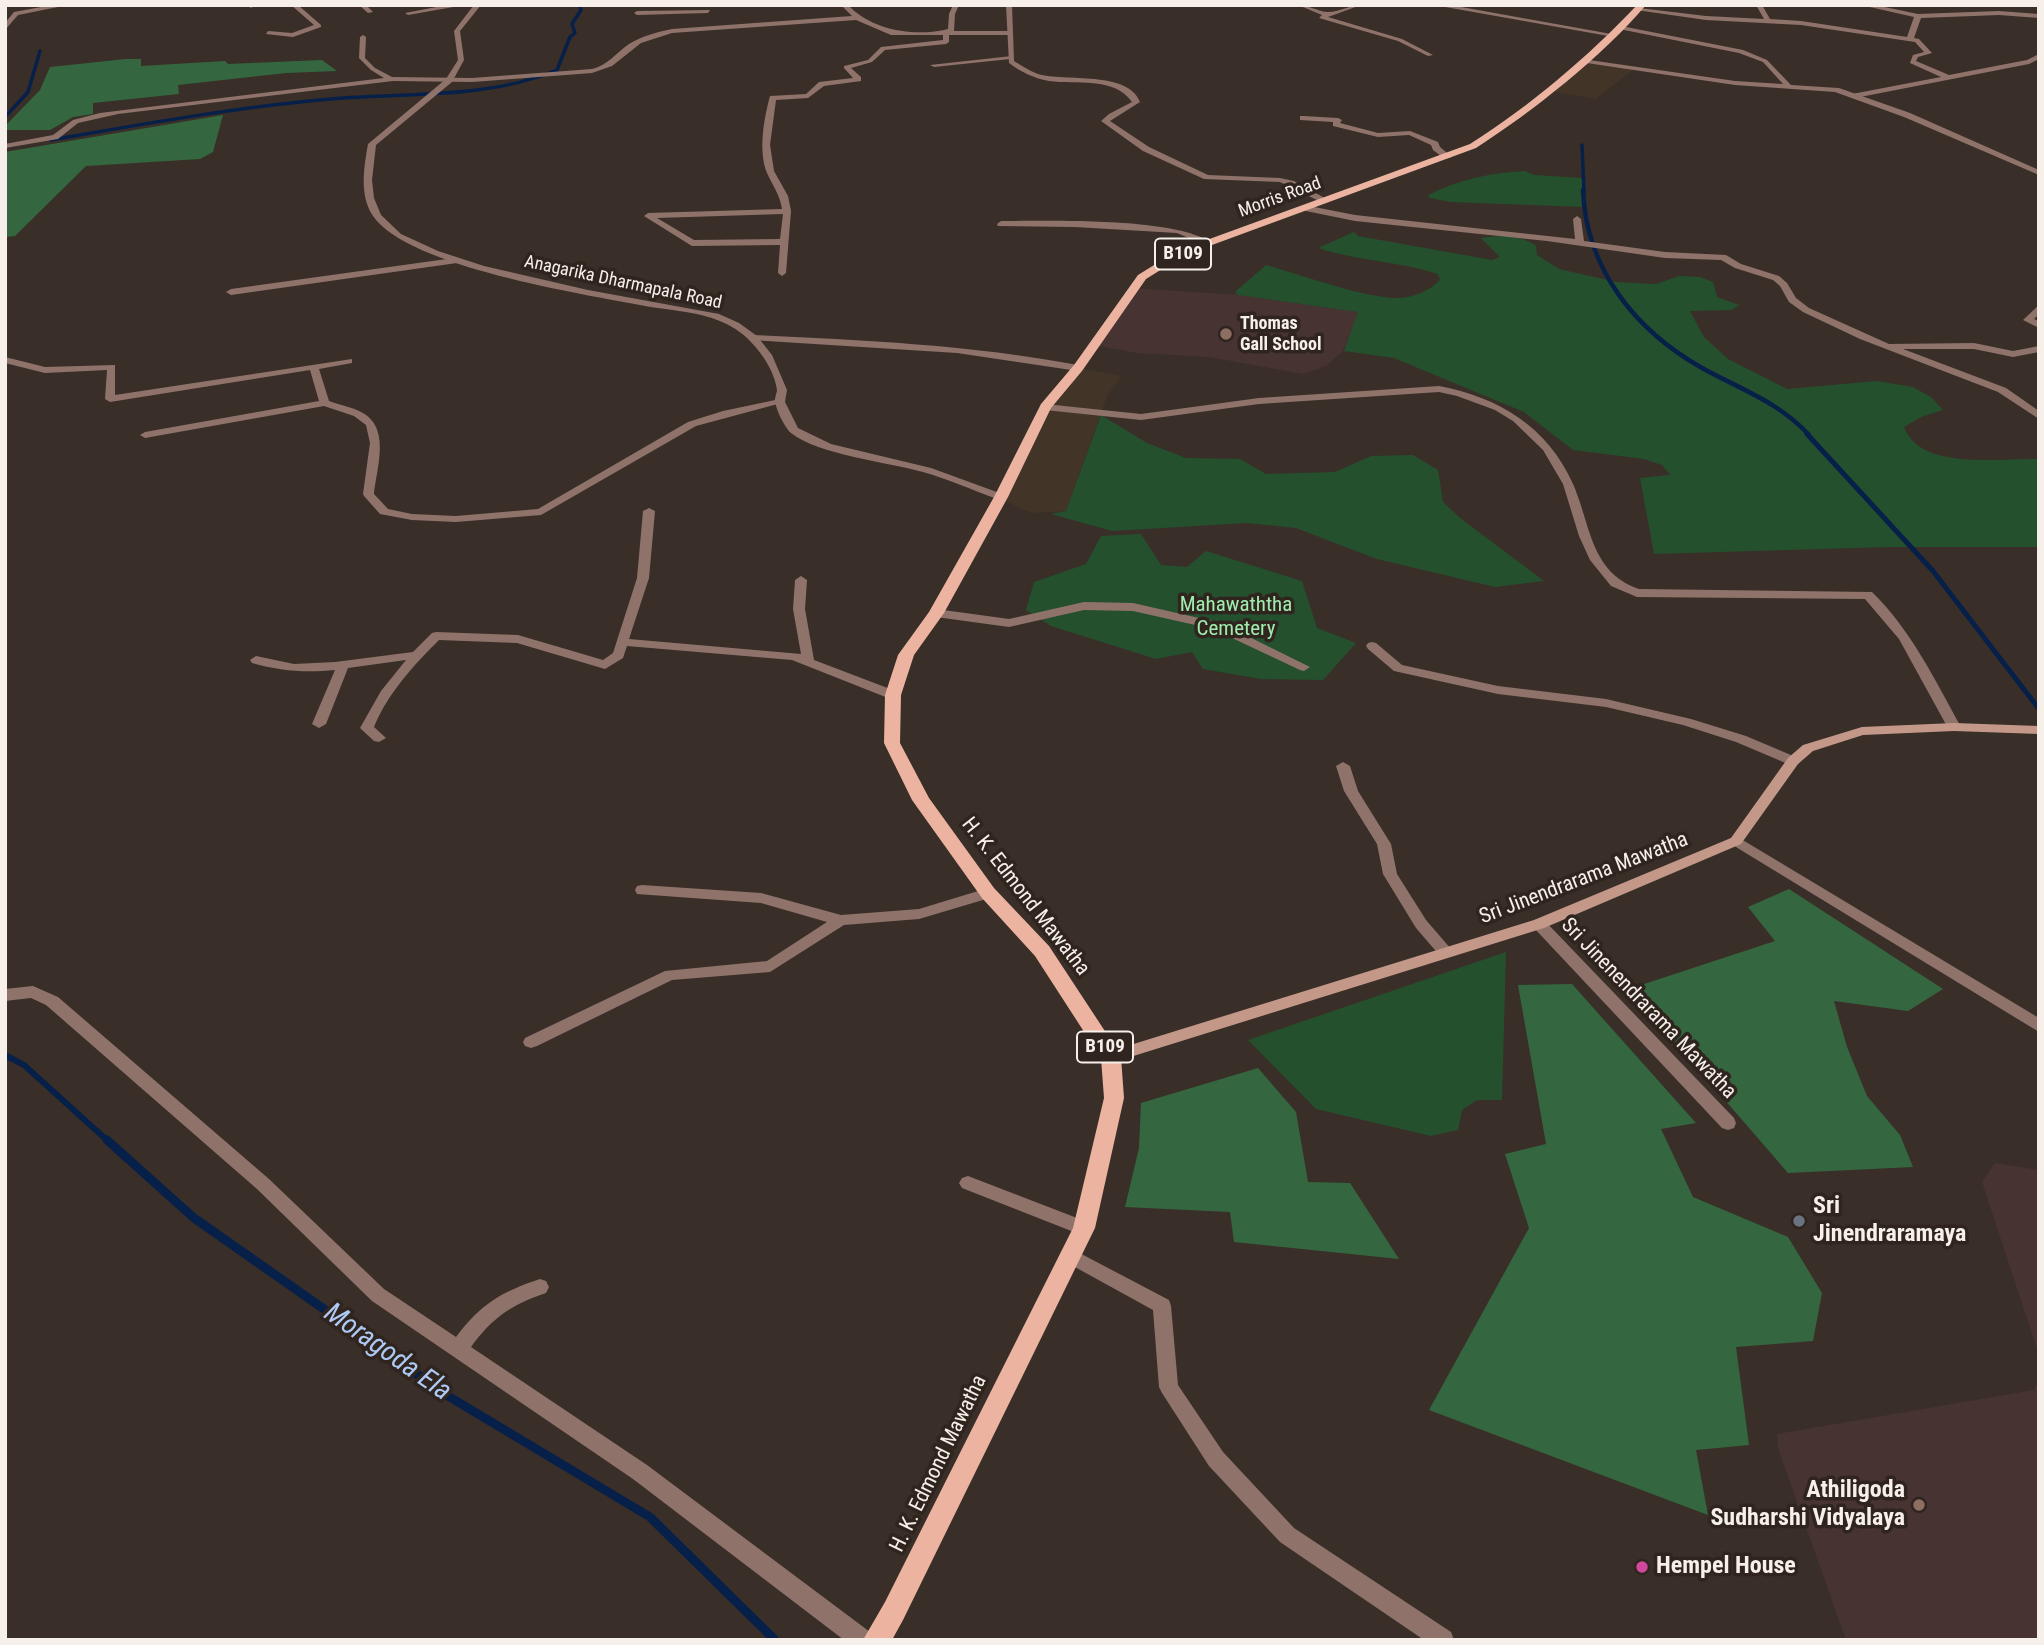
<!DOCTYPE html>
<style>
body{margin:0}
#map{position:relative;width:2044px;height:1645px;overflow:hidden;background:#392f28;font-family:"Roboto Condensed",sans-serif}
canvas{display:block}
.frame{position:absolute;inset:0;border:7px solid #f6efea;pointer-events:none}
</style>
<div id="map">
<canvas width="2044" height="1645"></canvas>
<div class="frame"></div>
</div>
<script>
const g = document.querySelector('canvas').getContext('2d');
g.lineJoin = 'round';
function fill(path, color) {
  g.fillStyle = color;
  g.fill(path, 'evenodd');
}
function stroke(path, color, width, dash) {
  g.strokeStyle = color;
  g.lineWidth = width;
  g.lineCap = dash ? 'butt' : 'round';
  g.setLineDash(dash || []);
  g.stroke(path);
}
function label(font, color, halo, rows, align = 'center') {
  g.font = font + ' "Roboto Condensed",sans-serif';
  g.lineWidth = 7;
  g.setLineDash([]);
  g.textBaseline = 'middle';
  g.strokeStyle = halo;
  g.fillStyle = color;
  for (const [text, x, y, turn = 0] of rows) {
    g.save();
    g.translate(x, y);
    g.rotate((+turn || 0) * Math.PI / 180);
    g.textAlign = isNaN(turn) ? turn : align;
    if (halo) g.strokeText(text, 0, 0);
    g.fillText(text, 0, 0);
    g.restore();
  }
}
fill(new Path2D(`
 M1582 61 1635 68 1596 99 1548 90Z
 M1078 368 1122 376 1107 396 1066 511 1034 513 1019 508 1001 497 1037 422Z`), '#433428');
fill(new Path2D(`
 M1132 288 1238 295 1359 312 1343 351 1326 366 1304 374 1209 357 1137 353 1094 345Z
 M1995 1163 2039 1170V1355L1982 1182Z
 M2039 1378V1640H1846L1778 1448 1777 1434 2034 1390Z`), '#473332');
fill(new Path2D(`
 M1525 171 1534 175 1582 178 1584 207 1451 202 1430 198 1428 195C1460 179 1490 173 1525 171Z
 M1354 232 1358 236 1492 260 1500 257 1481 238C1497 235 1523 235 1536 246L1537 255 1559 269 1616 282 1656 284 1679 276 1700 277 1713 282 1717 297 1739 305 1732 310 1690 311 1704 337 1728 359 1787 389 1877 381 1913 387 1931 397 1943 410 1921 417 1904 427C1920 471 2000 458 2039 459V547H1887L1654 554 1640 478 1670 475 1662 465 1644 459 1573 450 1524 412 1394 358 1344 351 1358 312 1238 295 1235 292 1266 265C1298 274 1370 300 1401 298 1414 297 1431 290 1440 280L1438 274C1398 261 1357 261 1318 248Z
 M1101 415 1147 443 1186 458 1240 459 1266 474 1335 472 1371 456 1413 455 1438 470 1443 502 1460 518 1544 581 1495 587 1377 559 1296 528 1247 523 1112 531 1051 514 1066 511Z
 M1141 534 1161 565 1187 567 1206 551 1302 581 1317 628 1356 643 1323 680 1261 679 1203 669 1192 652 1156 659 1051 626 1026 610 1034 582 1086 564 1101 536Z
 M1506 952 1502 1100H1477L1462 1110 1458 1130 1431 1136 1316 1109 1248 1040Z`), '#24502e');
fill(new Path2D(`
 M126 59H141V66L225 61 228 64 322 60 337 71 286 73 178 85 179 94 93 103V114L73 117 50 130H5V126L40 90 50 67Z
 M223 115 213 152 200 159 86 166 15 236 5 237V152Z
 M1789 889 1943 989 1908 1011 1834 1001 1847 1047 1867 1096 1900 1135 1913 1167 1788 1173 1629 989 1775 941 1748 907Z
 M1572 984 1696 1123 1661 1129 1693 1197 1788 1237 1822 1293 1813 1341 1736 1347 1749 1445 1696 1450 1708 1515 1429 1410 1529 1228 1505 1154 1546 1144 1518 985Z
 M1258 1068 1296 1112 1308 1182 1350 1183 1399 1259 1234 1242 1230 1212 1125 1207 1139 1148 1141 1103Z`), '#34673f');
stroke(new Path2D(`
 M5 117 28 92 40 51
 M51 140C144 124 237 107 331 99 406 92 485 100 557 70L570 37 575 33 572 24 581 10 580 5
 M1582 145 1584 192`), '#072049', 3.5);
stroke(new Path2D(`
 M1583 190C1586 269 1635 330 1702 368 1740 389 1779 402 1809 435`), '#072049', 4.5);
stroke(new Path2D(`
 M1807 434 1933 571 2039 709`), '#072049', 5);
stroke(new Path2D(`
 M5 1055 24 1065 109 1142`), '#072049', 6);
stroke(new Path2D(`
 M107 1140 194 1218 448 1396 650 1517 775 1640`), '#072049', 9);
fill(new Path2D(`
 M52 5H68L18 15 5 30V23L14 12Z
 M247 5H254V6L251 8Z
 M291 5H298L321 25V27L293 37 266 34 268 31 292 33 314 25Z
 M359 5H366L373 12 368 13Z
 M447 5H465L408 15 405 13Z
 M844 5H853L850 7C874 31 917 37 948 29L949 14 953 5H959L955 14 954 31H1008L1011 33 1008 35H949V42L946 44 885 50 872 62 851 68 861 77V81L824 86 808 98 776 100 770 145 774 171 788 196 791 211 786 273 782 276 778 273 780 245 692 246 644 216 648 213 782 209C780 195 773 186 767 173 758 151 764 118 770 96L806 94 819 82 853 78 844 68V66L868 60 881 47 943 40V35H891L856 20 672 33 641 43 612 66 592 73 472 82 393 81 118 114 78 123 58 139 5 148V144L53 135 73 120 100 113 384 78 371 70 359 58 360 37 363 35 366 37 365 58 375 68 392 77 472 78 592 69C608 65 616 53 629 44 642 36 657 32 672 29L852 16 843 7ZM783 214 780 239 694 240 657 218Z
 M1298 5C1309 5 1316 11 1327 12 1337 13 1350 5 1361 5L1328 17 1402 39 1433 55 1428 56 1398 41 1319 18 1322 15Z
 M1756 5H1762L1770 19 1801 21 1907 37 1914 17 1861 5H1875L1918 14 1999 11 2039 14V18L1999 15 1921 18 1914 38 1919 39 1932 53 1918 57 1916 61 1949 75 2027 60 2039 54V59L2029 64 1855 98H1852V94L1941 77 1910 63 1913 55 1924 52 1915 42 1801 25 1706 20 1636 10 1639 8 1706 16 1764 19Z
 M710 10 708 13 637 15 634 13 637 11Z
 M1012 56 1010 59 934 67 930 65Z
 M1303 116 1338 118 1342 120 1340 123 1378 133 1410 131 1438 142 1440 147 1452 157 1445 159 1433 150 1431 145 1409 135 1378 137 1333 126V122L1300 120V116Z
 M1304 205 1355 215 1575 239 1573 219 1577 216 1581 219 1584 241 1665 252 1726 255 1741 264 1779 276 1787 283 1796 298 1809 308 1889 344 1974 343 2013 351 2039 346V352L2013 357 1974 349H1903L2006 388 2039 411V419L1998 392 1860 339 1803 312 1789 302 1780 286 1773 280 1735 268 1721 260 1665 258 1547 241 1355 221 1301 210 1300 208Z
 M1001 221C1050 221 1175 217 1212 243L1205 245 1177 233 1075 227 998 226 997 224Z
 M454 258 458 261 457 263 231 295 226 292 231 289Z
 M2039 305V314L2034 319 2039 321V328L2023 320Z
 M754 335C863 340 971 345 1078 365L1083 368 1078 371 957 353 751 340V336Z
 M5 357 45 367 115 365V395L352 359V363L319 369 329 401C340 405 352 407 361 412 391 427 377 467 374 494L388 509 412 514 456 516 538 509 688 422 723 411 780 399 785 402 696 426 541 515 456 522 412 520 380 514 364 496 363 494 370 443 366 425 354 416 324 406 145 438 140 435 145 432 319 401 310 370 110 402 105 399 107 370 45 373 5 363Z
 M1439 386C1498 397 1548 427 1573 484 1591 525 1590 572 1639 589L1872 592C1911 630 1935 680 1961 727L1959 730H1949L1899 639 1865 599 1637 597 1611 586 1590 560 1579 536 1563 484 1543 450 1513 421 1495 410 1457 396 1439 392 1259 404 1141 420 1045 410 1040 407 1045 404 1141 414 1259 398Z
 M649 508 655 511 649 578 629 639 801 654 793 609 795 580 801 576 807 580 805 609 814 660 898 692 899 695 898 698H888L792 660 627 646 623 658 605 669 517 643 439 640C413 666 388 693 374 727L386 738 379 742 374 741 360 728 381 691 406 660 348 668 326 724 319 728 312 724 335 670C305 673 280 671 252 663L250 660 256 656 294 664 335 662 413 652 432 633 436 632 518 635 603 660 613 653 637 578 643 511Z
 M1084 602 1133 603 1221 623 1310 667 1304 671 1300 670 1213 629 1133 611 1084 610 1009 627 936 617 930 613 936 609 1009 619Z
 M1372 642 1376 643 1402 665 1498 686 1606 699 1691 719 1746 736 1798 758 1800 761 1798 764H1788L1736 742 1683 725 1606 707 1498 694 1394 671 1368 649 1366 646 1368 643Z
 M1343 762 1350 766 1358 791 1391 844 1397 874 1426 920 1451 949 1454 953 1451 957H1441L1416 928 1383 874 1377 844 1344 791 1336 766Z
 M642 885 761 893 841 915 919 909 988 888 995 893 993 897 919 919 844 925 770 972 672 980 537 1046 531 1048 525 1046 523 1042 525 1038 665 971 767 961 827 922 761 903 637 894 635 890 637 886Z
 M1539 919 1544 920 1734 1118 1736 1123 1734 1128 1728 1130 1722 1128 1534 928 1532 924 1534 920Z
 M33 986 58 997 269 1179 384 1289 456 1337C481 1304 501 1292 540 1279L546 1281 549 1287 546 1293C511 1305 493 1317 471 1347L647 1465 870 1632 873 1640H844L633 1479 372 1301 257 1189 46 1005 31 998 5 1001V989Z
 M968 1176 1090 1223 1093 1228 1090 1233 1084 1236 962 1188 959 1183 962 1178Z
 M1070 1248 1169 1300 1171 1306 1178 1385 1223 1452 1294 1528 1451 1632 1454 1640H1424L1280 1542 1209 1466 1162 1393 1159 1387 1153 1310 1064 1261 1061 1256 1064 1251Z`), '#8f736a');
fill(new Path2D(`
 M474 5H481L460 31 464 60 452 82 376 145 372 180 374 198 381 215 401 234 438 251 484 266 588 290 719 314 739 323 757 336 772 355 787 390 785 402 798 428 831 444 931 468 1005 495V499H997C972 490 948 479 923 472 887 462 819 455 791 433 785 428 775 408 775 400 775 397 777 392 777 390 774 366 752 338 732 327 707 312 674 311 645 306 583 294 408 267 373 216 359 195 364 167 368 144L446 79 458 60 454 31Z
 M1006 5H1012L1014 61C1022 66 1030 71 1038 74 1064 82 1128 70 1140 102L1110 121 1149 147 1208 175 1280 178 1294 181 1330 201 1323 203 1280 182 1204 179 1143 151 1101 121 1109 114 1132 102C1114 76 1076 85 1049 81 1033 78 1021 72 1009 63Z
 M1434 5H1450L1617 35 1614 37Z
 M1621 26 1743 50 1767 60 1791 85 1839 88 1910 113 2039 170V175L1904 117 1835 92 1735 85 1580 62 1582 59 1735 81 1783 84 1763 62 1739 53 1619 29Z
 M1736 836 2039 1018V1032L1731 844 1729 841 1731 838Z`), '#8f736a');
fill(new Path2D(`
 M1954 723 2039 726V734L1954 731 1863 735 1813 751 1798 764 1741 844 1544 928 1111 1063 1105 1061 1103 1057 1105 1053 1111 1051 1534 920 1731 838 1788 758 1803 745 1862 727Z`), '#c39889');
fill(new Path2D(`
 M1637 5H1646C1603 56 1532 112 1476 148L1212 245 1175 261 1146 279 1082 371 1051 408 1008 497 944 613 914 655 901 695 900 743 929 798 994 888 1049 946 1118 1051 1121 1057 1124 1098 1095 1228 903 1620 892 1640H863L885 1602 1073 1228 1104 1098 1101 1058 1035 956 982 898 912 800 884 743 885 695 898 655 929 612 994 497 1041 404 1074 365 1138 275 1167 257 1204 241 1470 144C1530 106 1588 57 1637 5Z`), '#ecb4a0');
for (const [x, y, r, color] of [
 [1226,334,7,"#8d6e63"],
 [1799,1221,7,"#6b7280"],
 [1919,1505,7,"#8d6e63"],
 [1642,1567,7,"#d1479c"]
]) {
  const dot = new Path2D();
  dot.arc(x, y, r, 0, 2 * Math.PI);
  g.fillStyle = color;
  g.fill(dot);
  stroke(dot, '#2f251e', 2.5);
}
label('18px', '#f6efea', '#2f251e', [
 ["Morris Road",1280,198,-20],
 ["Anagarika Dharmapala Road",623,283,12]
]);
label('bold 18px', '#f6efea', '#2f251e', [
 ["Thomas",1240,324],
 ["Gall School",1240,345]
], 'left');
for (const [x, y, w] of [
 [1183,254,56],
 [1105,1047,56]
]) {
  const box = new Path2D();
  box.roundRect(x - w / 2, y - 15.5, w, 31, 5);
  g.fillStyle = '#2f251e';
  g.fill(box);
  stroke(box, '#f6efea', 2);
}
label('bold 19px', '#f6efea', null, [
 ["B109",1183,254],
 ["B109",1105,1047]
]);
label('21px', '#9fecae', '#2f251e', [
 ["Mahawaththa",1236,606],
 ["Cemetery",1236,630]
]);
label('21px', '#f6efea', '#2f251e', [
 ["Sri Jinendrarama Mawatha",1584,879,-21],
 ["H. K. Edmond Mawatha",1025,897,52],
 ["Sri Jinenendrarama Mawatha",1648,1009,46],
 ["H. K. Edmond Mawatha",939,1464,-64]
]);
label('bold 24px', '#f6efea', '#2f251e', [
 ["Sri",1813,1207],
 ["Jinendraramaya",1813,1235],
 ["Athiligoda",1905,1491,"right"],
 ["Sudharshi Vidyalaya",1905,1519,"right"],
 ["Hempel House",1656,1567]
], 'left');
label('italic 28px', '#aec9f4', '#2f251e', [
 ["Moragoda Ela",387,1353,35]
]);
</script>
